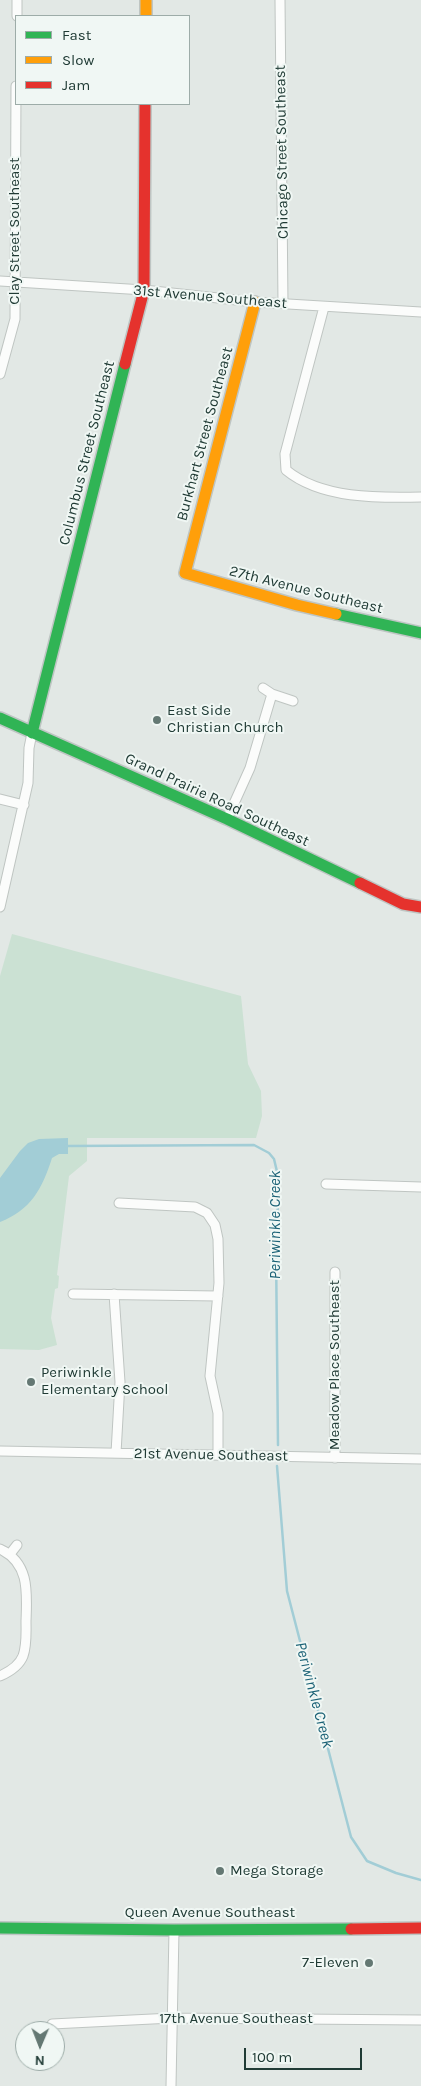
<!DOCTYPE html>
<style>
body{margin:0}
#map{position:relative;width:421px;height:2086px;overflow:hidden;background:#e2e8e5;font-family:Karla,sans-serif}
canvas{display:block}
.legend{position:absolute;left:15px;top:15px;width:175px;height:90px;box-sizing:border-box;background:#f0f7f4;border:1px solid #9daca8;margin:0;padding:6px 9px;list-style:none;font-size:15px;color:#203b35}
.legend li{display:flex;align-items:center;gap:10px;height:25px}
.legend b{width:25px;border:1px solid #9daca8}
.north{position:absolute;left:15px;top:2021px;width:50px;height:50px;box-sizing:border-box;background:#f0f7f4;border:1px solid #9daca8;border-radius:50%;rotate:181deg;font-size:14px;font-weight:700;line-height:20px;text-align:center;color:#203b35}
.north::after{content:'';display:block;margin:auto;width:18px;height:22px;background:#647873;clip-path:polygon(50% 0,100% 100%,50% 72%,0 100%)}
.scale{position:absolute;left:244px;top:2048px;width:118px;height:22px;box-sizing:border-box;border:2px solid #203b35;border-top:0;padding-left:6px;font-size:15px;line-height:18px;white-space:nowrap;color:#203b35;-webkit-text-stroke:4px #f0f7f4;paint-order:stroke}
</style>
<div id="map">
<canvas width="421" height="2086"></canvas>
<ul class="legend">
<li><b style="height:6px;background:#30b455"></b>Fast</li>
<li><b style="height:6px;background:#ff9f0a"></b>Slow</li>
<li><b style="height:6px;background:#e5322d"></b>Jam</li>
</ul>
<div class="north">N</div>
<div class="scale">100 m</div>
</div>
<script>
const g = document.querySelector('canvas').getContext('2d');
g.lineJoin = 'round';
function fill(path, color) {
  g.fillStyle = color;
  g.fill(path, 'evenodd');
}
function stroke(path, color, width, dash) {
  g.strokeStyle = color;
  g.lineWidth = width;
  g.lineCap = dash ? 'butt' : 'round';
  g.setLineDash(dash || []);
  g.stroke(path);
}
function label(font, color, halo, rows, align = 'center') {
  g.font = font + ' Karla,sans-serif';
  g.lineWidth = 4;
  g.setLineDash([]);
  g.textBaseline = 'middle';
  g.strokeStyle = halo;
  g.fillStyle = color;
  for (const [text, x, y, turn = 0] of rows) {
    g.save();
    g.translate(x, y);
    g.rotate((+turn || 0) * Math.PI / 180);
    g.textAlign = isNaN(turn) ? turn : align;
    if (halo) g.strokeText(text, 0, 0);
    g.fillText(text, 0, 0);
    g.restore();
  }
}
fill(new Path2D(`
 M12 934 241 996 248 1064 261 1091 262 1116 256 1138H87V1161L69 1176 57 1275 59 1276 58 1288 55 1289 51 1318 57 1345 39 1350 0 1349V976Z`), '#cbe1d3');
fill(new Path2D(`
 M68 1138V1154H59L52 1158C42 1189 31 1210 0 1222V1178L20 1151 28 1143 39 1139Z`), '#a2cdd6');
stroke(new Path2D(`
 M66 1146 254 1145 269 1153 274 1159 279 1180 276 1249 278 1445
 M277 1466 287 1591 351 1837 367 1861 396 1873 421 1880`), '#a2cdd6', 2.5);
const street = new Path2D(`
 M280 0 283 303
 M17 16V0
 M0 281 144 290 255 302 421 312
 M324 307 290 435 285 454 286 470C321 499 378 498 421 497
 M0 374 15 319 16 86
 M263 688 272 694 293 701
 M0 799 24 805
 M227 819 250 768 272 694
 M0 907 28 783 29 748 32 733
 M326 1184 421 1187
 M119 1203 195 1207 207 1213 215 1225 218 1239 219 1283 210 1376 218 1413V1455
 M335 1272V1458
 M73 1294 218 1296
 M114 1294 120 1382 116 1453
 M0 1451 421 1459
 M0 1549C30 1563 27 1593 26 1621 26 1632 27 1645 23 1656 19 1666 9 1672 0 1676
 M10 1554 17 1545
 M52 2024 172 2018 421 2020
 M171 2086 174 1930`);
const fast = new Path2D(`
 M336 614 421 633
 M0 718 227 819 360 883
 M32 733 125 364
 M0 1928 174 1930 351 1929`);
const slow = new Path2D(`
 M146 0V16
 M255 302 185 573 297 605 336 614`);
const jam = new Path2D(`
 M125 364 144 290 145 104
 M360 883 403 904 421 907
 M351 1929 421 1928`);
stroke(street, '#bfc5c2', 11);
stroke(fast, '#bec5c3', 14);
stroke(slow, '#bec5c3', 14);
stroke(jam, '#bec5c3', 14);
stroke(street, '#fbfcfb', 9);
stroke(fast, '#30b455', 11);
stroke(slow, '#ff9f0a', 11);
stroke(jam, '#e5322d', 11);
for (const [x, y, r, color] of [
 [157,720,5,"#647873"],
 [31,1382,5,"#647873"],
 [220,1871,5,"#647873"],
 [369,1963,5,"#647873"]
]) {
  const dot = new Path2D();
  dot.arc(x, y, r, 0, 2 * Math.PI);
  g.fillStyle = color;
  g.fill(dot);
  stroke(dot, '#f0f7f4', 2);
}
label('15px', '#203b35', '#f0f7f4', [
 ["Chicago Street Southeast",282,152,-91],
 ["Clay Street Southeast",15,231,-90],
 ["31st Avenue Southeast",210,297,5],
 ["Burkhart Street Southeast",205,434,-75],
 ["Columbus Street Southeast",87,453,-76],
 ["27th Avenue Southeast",306,590,14],
 ["Grand Prairie Road Southeast",217,800,25],
 ["Meadow Place Southeast",335,1365,-90],
 ["21st Avenue Southeast",211,1455,1],
 ["Queen Avenue Southeast",210,1913],
 ["17th Avenue Southeast",236,2019]
]);
label('15px', '#203b35', '#f0f7f4', [
 ["East Side",167,711],
 ["Christian Church",167,728],
 ["Periwinkle",41,1373],
 ["Elementary School",41,1390],
 ["Mega Storage",230,1871],
 ["7-Eleven",359,1963,"right"]
], 'left');
label('italic 16px', '#1b6276', '#f0f7f4', [
 ["Periwinkle Creek",275,1225,-90],
 ["Periwinkle Creek",314,1695,75]
]);
</script>
